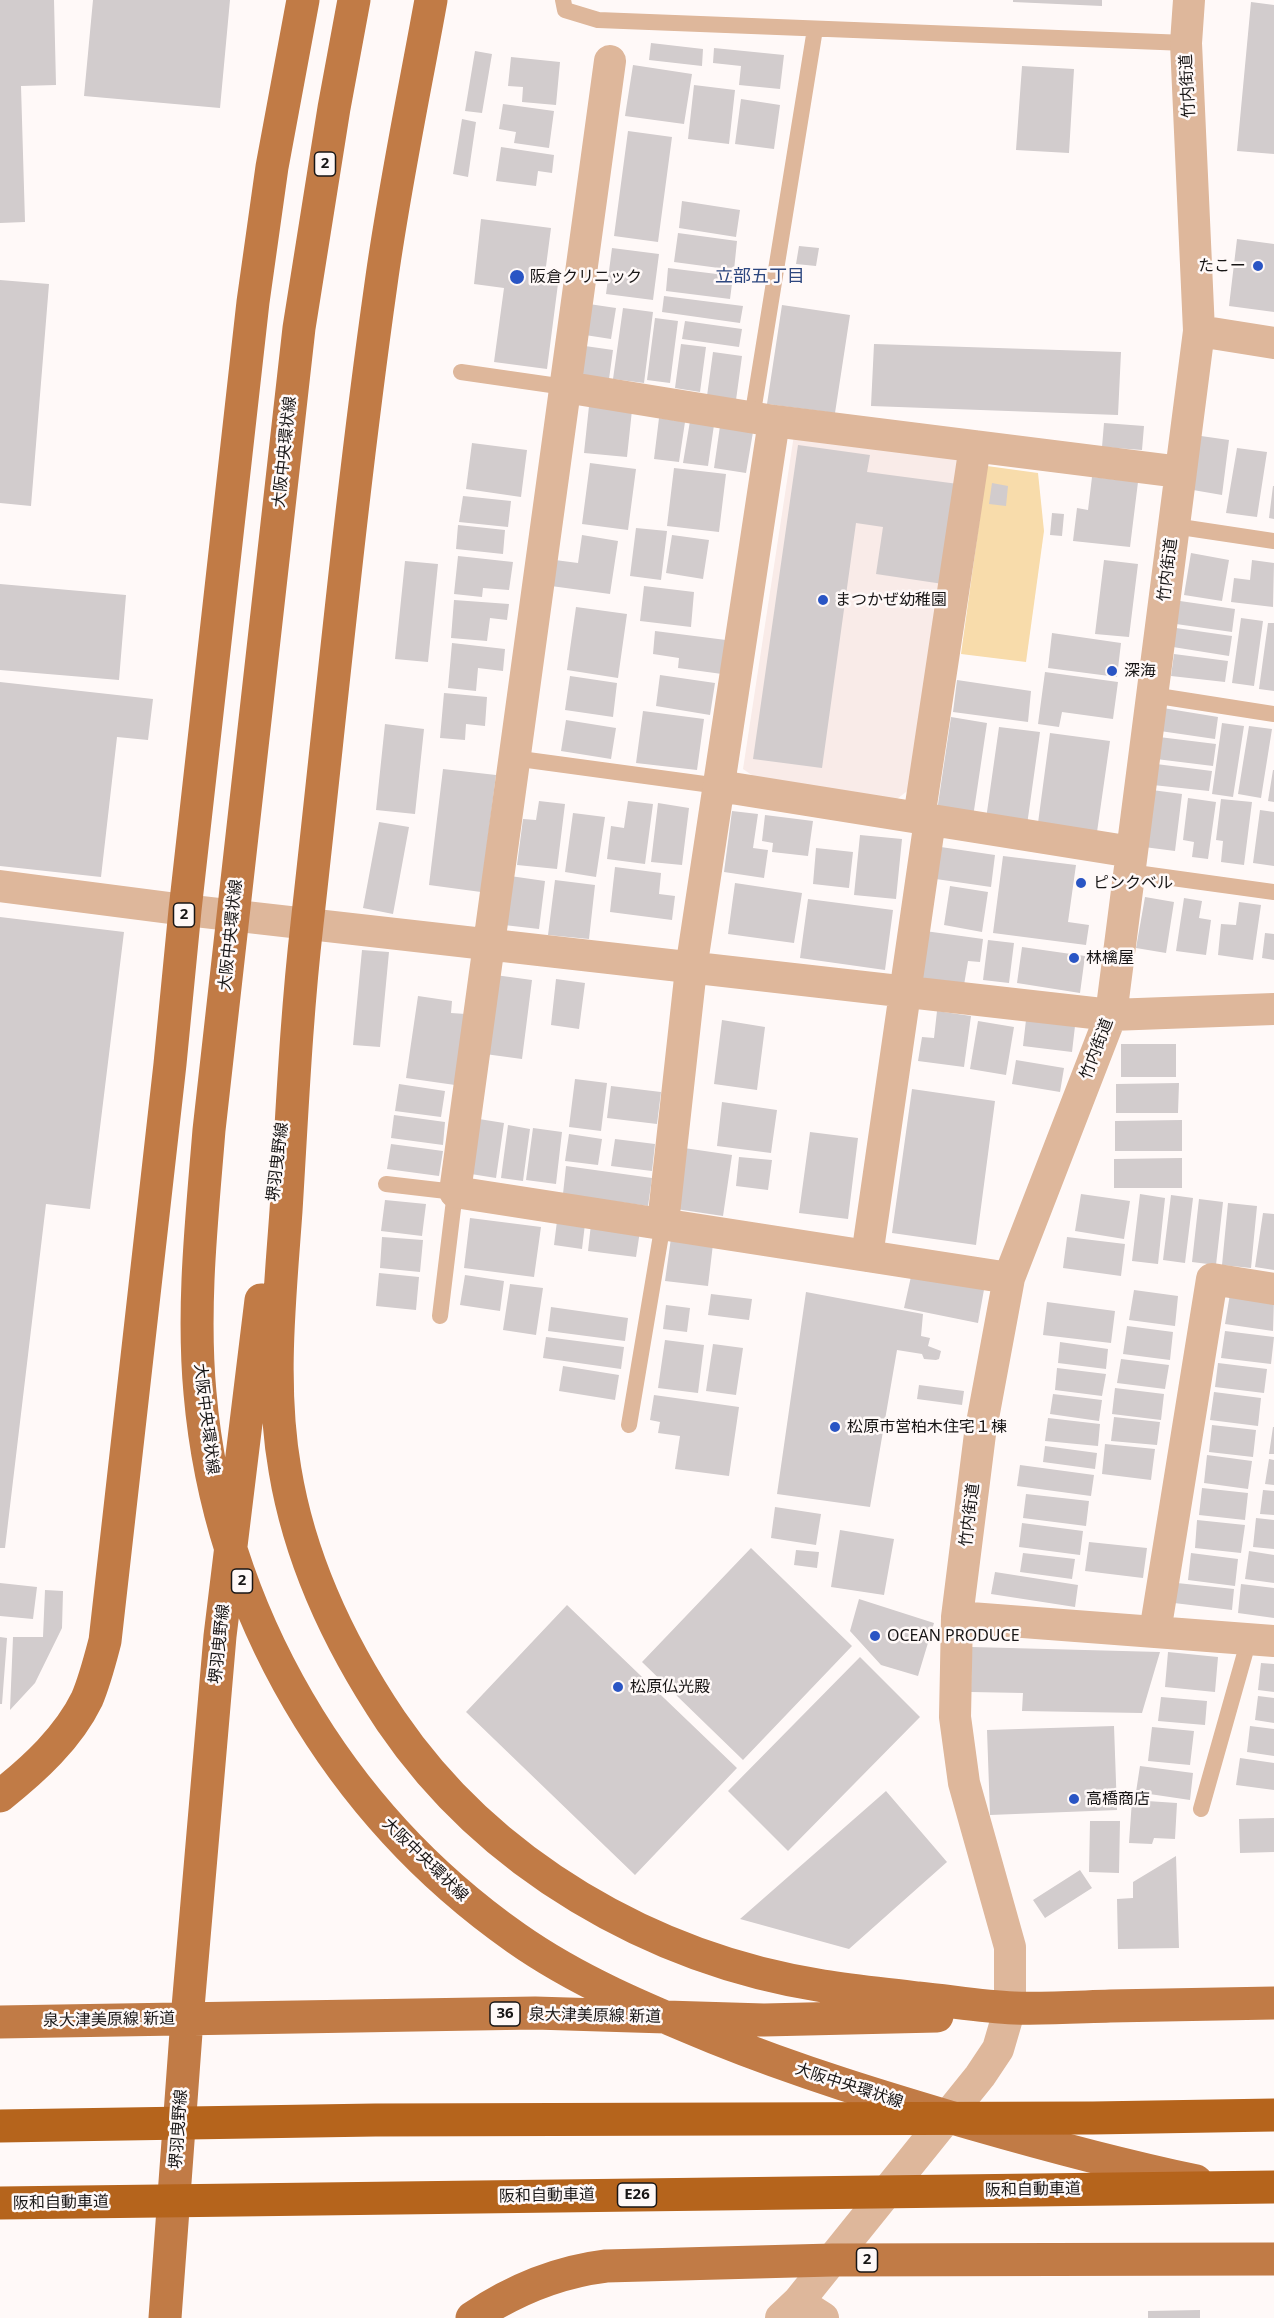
<!DOCTYPE html>
<meta charset="utf-8">
<style>
body{margin:0}
canvas{display:block;background:#fff9f8}
</style>
<canvas width="1274" height="2318"></canvas>
<script>
const g = document.querySelector('canvas').getContext('2d');
g.lineJoin = 'round';
function fill(path, color) {
  g.fillStyle = color;
  g.fill(path, 'evenodd');
}
function stroke(path, color, width, dash) {
  g.strokeStyle = color;
  g.lineWidth = width;
  g.lineCap = dash ? 'butt' : 'round';
  g.setLineDash(dash || []);
  g.stroke(path);
}
function label(font, color, halo, rows, align = 'center') {
  g.font = font + ' "Noto Sans","Noto Sans JP",sans-serif';
  g.lineWidth = 5;
  g.setLineDash([]);
  g.textBaseline = 'middle';
  g.strokeStyle = halo;
  g.fillStyle = color;
  for (const [text, x, y, turn = 0] of rows) {
    g.save();
    g.translate(x, y);
    g.rotate((+turn || 0) * Math.PI / 180);
    g.textAlign = isNaN(turn) ? turn : align;
    if (halo) g.strokeText(text, 0, 0);
    g.fillText(text, 0, 0);
    g.restore();
  }
}
fill(new Path2D(`
 M794 435 960 460 911 788 897 799 759 780 743 769Z`), '#f9ebe8');
fill(new Path2D(`
 M987 466 1038 473 1044 531 1026 662 961 654Z`), '#f8dcab');
fill(new Path2D(`
 M0 0H54L56 85 21 86 25 222 0 223Z
 M93 0H230L220 108 84 96Z
 M1013 0H1102V6L1013 2Z
 M1251 2 1274 5V154L1237 151Z
 M651 43 703 49 702 66 649 60Z
 M714 48 784 55 780 89 739 85 741 66 713 63Z
 M475 51 492 54 482 113 465 111Z
 M511 57 560 62 556 105 522 102 523 87 508 86Z
 M633 65 692 74 684 124 625 116Z
 M1022 66 1074 69 1069 153 1016 150Z
 M694 85 735 90 729 144 688 139Z
 M741 99 780 105 774 149 735 144Z
 M503 104 554 111 549 148 514 143 516 132 499 129Z
 M462 119 476 122 468 177 453 174Z
 M628 131 672 137 658 242 614 236Z
 M501 147 554 155 552 173 538 171 536 186 496 181Z
 M682 201 740 210 736 237 679 228Z
 M481 219 551 228 545 274 559 276 547 369 494 362 504 288 474 284Z
 M678 233 737 241 734 270 674 262Z
 M1237 239 1274 244V312L1229 306Z
 M799 246 819 248 816 266 796 264Z
 M612 248 659 254 653 300 606 294Z
 M668 268 733 276 730 299 666 291Z
 M0 280 49 284 31 506 0 503Z
 M664 296 743 306 740 323 662 312Z
 M589 304 616 308 611 339 585 335Z
 M782 305 850 315 835 413 767 404Z
 M623 308 653 312 644 383 613 379Z
 M655 318 678 321 670 383 647 380Z
 M685 321 742 329 739 347 682 339Z
 M681 344 706 347 700 392 675 388Z
 M874 344 1121 352 1118 415 871 406Z
 M585 346 613 350 609 379 582 375Z
 M713 352 742 356 736 400 707 396Z
 M589 406 632 410 627 457 584 453Z
 M659 418 685 422 679 462 654 459Z
 M690 421 714 425 708 466 683 463Z
 M1104 423 1144 426 1142 450 1102 447Z
 M720 426 753 432 746 473 714 468Z
 M1201 436 1229 440 1222 495 1193 490Z
 M472 443 527 450 521 497 466 489Z
 M798 445 870 455 867 472 958 484 943 584 876 574 883 527 856 523 822 768 753 759Z
 M1237 448 1267 452 1257 517 1226 513Z
 M590 463 636 469 628 530 582 524Z
 M674 468 726 474 719 532 667 526Z
 M1092 477 1138 482 1130 547 1073 541 1077 508 1088 510Z
 M992 483 1008 486 1006 506 989 504Z
 M1273 486H1274V519L1269 518Z
 M463 496 511 501 508 527 459 522Z
 M1052 513 1064 514 1062 536 1050 535Z
 M458 525 505 530 503 554 456 549Z
 M636 528 667 531 661 580 630 576Z
 M582 535 618 541 610 594 551 586 555 560 578 563Z
 M672 535 709 540 703 579 666 573Z
 M1191 553 1229 560 1222 601 1184 595Z
 M458 556 513 562 509 590 483 588 482 597 454 594Z
 M1104 560 1138 564 1129 637 1095 634Z
 M1252 560 1274 563 1273 607 1231 602 1234 578 1250 580Z
 M405 561 438 564 428 662 395 659Z
 M0 584 126 595 119 680 0 670Z
 M644 586 694 592 691 627 640 621Z
 M454 600 509 604 507 620 490 618 487 641 451 638Z
 M1180 601 1235 609 1232 632 1176 624Z
 M576 607 627 614 618 678 567 670Z
 M1241 618 1263 621 1254 686 1232 683Z
 M1268 623H1274V691L1259 689Z
 M1176 628 1232 636 1229 656 1173 647Z
 M655 631 726 640 722 674 678 668 679 658 653 654Z
 M1052 633 1121 643 1117 677 1048 668Z
 M452 643 505 649 503 671 478 668 476 691 448 688Z
 M1174 654 1228 661 1225 682 1171 676Z
 M1045 672 1118 682 1113 719 1062 712 1059 727 1038 724Z
 M660 675 715 683 710 715 656 706Z
 M570 676 617 683 613 717 565 710Z
 M957 680 1031 691 1028 722 953 712Z
 M0 682 153 699 148 740 117 737 101 877 0 866Z
 M444 693 487 697 485 726 466 724 465 740 440 738Z
 M1163 708 1218 717 1215 739 1160 731Z
 M643 711 704 719 697 770 636 763Z
 M951 717 987 723 973 817 937 811Z
 M566 720 616 728 611 759 561 751Z
 M1222 723 1244 726 1233 797 1212 794Z
 M385 724 424 729 415 814 376 810Z
 M1249 726 1272 729 1261 798 1238 794Z
 M999 727 1040 732 1027 825 986 819Z
 M1050 733 1110 741 1097 832 1038 823Z
 M1159 737 1216 744 1213 766 1156 759Z
 M1156 764 1212 771 1209 791 1153 785Z
 M443 769 496 775 481 892 429 885Z
 M1273 770H1274V802L1268 801Z
 M1152 790 1182 794 1175 851 1144 847Z
 M1188 798 1216 802 1208 859 1192 857 1194 842 1183 840Z
 M1221 799 1252 802 1244 865 1221 862 1223 841 1216 840Z
 M539 801 565 804 557 869 517 865 523 819 536 820Z
 M628 801 653 804 645 864 607 859 611 826 624 828Z
 M658 803 689 808 682 865 651 862Z
 M1260 810 1274 812V866L1253 863Z
 M732 811 758 814 753 848 768 850 764 878 724 872Z
 M573 813 605 817 596 877 565 872Z
 M765 815 813 821 808 856 772 852 773 843 762 841Z
 M379 822 409 827 393 914 363 908Z
 M860 835 902 839 896 899 854 895Z
 M934 846 995 855 991 887 929 878Z
 M816 848 853 852 849 888 813 884Z
 M1003 856 1076 865 1068 922 1089 925 1086 945 993 933Z
 M615 867 661 873 659 894 675 896 672 920 610 912Z
 M510 876 545 881 539 929 504 925Z
 M555 880 595 885 589 939 548 935Z
 M735 883 802 893 794 943 728 934Z
 M950 886 988 892 982 932 944 925Z
 M1145 897 1174 902 1166 953 1136 948Z
 M1184 898 1202 901 1199 918 1211 920 1206 955 1176 951Z
 M808 899 893 910 885 970 800 958Z
 M1239 902 1261 905 1253 960 1218 955 1221 924 1236 925Z
 M0 917 124 932 90 1209 46 1204 5 1548H0Z
 M925 931 983 939 980 962 968 961 964 985 919 979Z
 M1265 933 1274 934V960L1262 958Z
 M988 940 1014 943 1009 983 983 980Z
 M1022 947 1085 956 1080 993 1017 983Z
 M362 950 389 952 380 1047 353 1045Z
 M495 975 532 980 522 1059 485 1054Z
 M556 979 585 983 579 1029 551 1025Z
 M418 996 452 1001 451 1013 466 1014 455 1085 406 1078Z
 M937 1011 971 1016 964 1067 918 1061 922 1037 934 1038Z
 M722 1020 765 1027 757 1090 714 1084Z
 M1026 1020 1075 1026 1072 1052 1023 1046Z
 M978 1021 1014 1027 1006 1075 970 1069Z
 M1121 1044H1176V1077H1121Z
 M1016 1060 1064 1068 1060 1092 1012 1084Z
 M575 1079 607 1083 601 1131 569 1127Z
 M1179 1083 1178 1113H1116V1084Z
 M399 1084 445 1091 441 1117 395 1111Z
 M611 1086 661 1092 657 1124 607 1118Z
 M912 1089 995 1101 976 1245 892 1233Z
 M722 1102 777 1110 771 1153 717 1146Z
 M394 1115 445 1122 443 1145 391 1138Z
 M479 1119 504 1123 496 1178 471 1174Z
 M1182 1120V1151H1115V1121Z
 M508 1125 530 1129 523 1181 501 1178Z
 M533 1128 562 1132 556 1184 526 1180Z
 M810 1132 858 1138 848 1219 799 1213Z
 M569 1134 602 1139 598 1165 565 1161Z
 M615 1139 655 1144 652 1171 611 1166Z
 M391 1144 443 1151 439 1176 387 1169Z
 M684 1148 732 1155 723 1216 676 1209Z
 M739 1157 772 1160 768 1190 736 1186Z
 M1182 1158V1188H1114V1159Z
 M566 1166 652 1178 648 1206 563 1194Z
 M1081 1194 1130 1201 1124 1239 1075 1231Z
 M1140 1194 1165 1198 1158 1264 1132 1261Z
 M1171 1195 1193 1198 1185 1263 1163 1260Z
 M1199 1199 1223 1202 1216 1265 1192 1262Z
 M385 1200 426 1204 422 1236 381 1231Z
 M1228 1203 1257 1206 1251 1268 1222 1265Z
 M1263 1213 1274 1214V1270L1255 1267Z
 M470 1218 541 1227 534 1277 464 1268Z
 M557 1221 585 1224 582 1249 554 1245Z
 M591 1224 640 1231 636 1257 588 1251Z
 M382 1237 423 1240 420 1272 380 1268Z
 M1067 1237 1125 1244 1121 1276 1063 1268Z
 M671 1238 713 1244 708 1286 665 1281Z
 M912 1272 985 1284 978 1323 904 1308Z
 M379 1273 419 1277 416 1310 376 1306Z
 M465 1275 504 1281 500 1311 460 1305Z
 M510 1284 543 1288 536 1335 503 1330Z
 M1134 1290 1178 1296 1175 1326 1129 1320Z
 M806 1292 923 1314 921 1336 930 1338 928 1346 941 1351 939 1359 936 1360 924 1359 922 1354 897 1350 870 1507 777 1494Z
 M711 1294 752 1299 749 1320 708 1315Z
 M1230 1294 1274 1300 1273 1331 1225 1324Z
 M1047 1302 1115 1311 1111 1343 1043 1335Z
 M666 1305 690 1308 687 1332 663 1329Z
 M551 1307 628 1318 625 1341 548 1331Z
 M1127 1326 1173 1332 1170 1360 1123 1354Z
 M1225 1331 1274 1337 1271 1364 1221 1358Z
 M546 1337 624 1347 621 1369 543 1358Z
 M665 1340 704 1345 698 1393 658 1388Z
 M1060 1342 1108 1349 1106 1369 1058 1363Z
 M713 1344 743 1348 736 1395 706 1391Z
 M1121 1359 1169 1365 1165 1389 1117 1383Z
 M1218 1363 1267 1369 1264 1393 1215 1387Z
 M563 1366 619 1375 615 1400 559 1391Z
 M1057 1368 1106 1374 1102 1396 1055 1390Z
 M919 1385 964 1391 962 1405 917 1399Z
 M1115 1388 1164 1394 1161 1420 1112 1414Z
 M1214 1392 1261 1398 1258 1426 1210 1420Z
 M1053 1394 1102 1400 1099 1421 1050 1414Z
 M654 1395 739 1407 729 1476 675 1469 680 1436 658 1433 660 1422 650 1420Z
 M1114 1417 1160 1422 1157 1445 1111 1441Z
 M1048 1418 1100 1424 1098 1446 1045 1441Z
 M1212 1425 1256 1430 1253 1457 1209 1452Z
 M1273 1427H1274V1454H1269Z
 M1105 1444 1155 1449 1151 1480 1102 1474Z
 M1045 1446 1097 1453 1095 1469 1043 1462Z
 M1207 1455 1252 1461 1248 1489 1204 1483Z
 M1269 1459 1274 1460V1485L1265 1484Z
 M1020 1465 1094 1475 1091 1496 1017 1486Z
 M1202 1488 1248 1493 1245 1520 1199 1515Z
 M1263 1490 1274 1491V1515L1260 1514Z
 M1026 1494 1089 1501 1086 1526 1023 1518Z
 M775 1507 821 1514 816 1545 771 1538Z
 M1256 1518 1274 1520V1549L1253 1547Z
 M1197 1520 1245 1525 1241 1553 1195 1548Z
 M1022 1523 1083 1531 1080 1555 1019 1547Z
 M840 1530 894 1539 884 1595 831 1587Z
 M1089 1542 1147 1548 1143 1578 1085 1571Z
 M751 1548 852 1646 743 1760 642 1662Z
 M796 1550 819 1552 817 1568 794 1565Z
 M1249 1551 1274 1555V1583L1245 1579Z
 M1023 1553 1075 1559 1072 1579 1020 1572Z
 M1191 1553 1238 1559 1235 1586 1188 1580Z
 M995 1572 1078 1585 1075 1607 991 1594Z
 M0 1583 37 1587 33 1619 0 1616Z
 M1177 1583 1234 1589 1232 1610 1174 1603Z
 M1241 1584 1274 1588V1618L1238 1613Z
 M45 1590 63 1591 62 1628 35 1683 10 1710 13 1637H43Z
 M859 1599 934 1623 918 1676 881 1665 850 1631Z
 M567 1605 737 1768 635 1875 466 1712Z
 M0 1637 7 1638 2 1704H0Z
 M972 1647 1160 1652 1142 1713 1022 1711 1023 1693 971 1692Z
 M1168 1652 1218 1657 1215 1692 1165 1687Z
 M860 1657 920 1717 788 1851 728 1791Z
 M1261 1663 1274 1664V1692L1258 1690Z
 M1258 1696 1274 1698V1723L1255 1720Z
 M1161 1697 1207 1701 1205 1725 1158 1721Z
 M1114 1726 1117 1810 990 1815 987 1730Z
 M1250 1726 1274 1729V1756L1247 1752Z
 M1152 1727 1194 1731 1190 1765 1148 1761Z
 M1240 1758 1274 1763V1790L1236 1785Z
 M1140 1766 1193 1773 1190 1800 1136 1792Z
 M886 1791 947 1862 849 1949 740 1919Z
 M1132 1800 1177 1803 1175 1839 1154 1838 1152 1844 1129 1843Z
 M1274 1818V1852L1240 1853 1239 1819Z
 M1090 1821H1120L1119 1873 1089 1872Z
 M1176 1856 1179 1948 1118 1949 1117 1899 1133 1898V1882Z
 M1080 1870 1092 1888 1045 1918 1033 1900Z
 M1200 2310V2318H1148V2311Z`), '#d2cccd');
stroke(new Path2D(`
 M563 0 565 10 598 20 1186 43
 M461 372 565 387
 M752 418 815 29
 M1174 526 1274 541
 M1152 695 1274 714
 M513 758 719 786
 M1129 872 1274 892
 M386 1184 455 1192 440 1316
 M629 1425 663 1223
 M1201 1809 1249 1639`), '#deb79b', 16);
stroke(new Path2D(`
 M610 61 455 1192 1009 1278
 M1199 331 1274 343
 M565 387 774 421 1180 472
 M719 786 1132 852
 M919 818 975 446
 M0 886 185 910 1111 1015 1274 1009
 M663 1223 691 969 774 421
 M867 1256 930 820
 M957 1617 1274 1641
 M1155 1632 1212 1279 1274 1289
 M798 2302 823 2318
 M781 2318 798 2302 980 2076 998 2049 1010 2008V1947L964 1783 955 1717 957 1617 980 1434 1009 1278 1111 1015 1199 331 1186 43 1189 0`), '#deb79b', 32);
stroke(new Path2D(`
 M354 0 334 108 299 328 209 1130C202 1217 192 1306 200 1393 219 1612 338 1813 516 1938 577 1981 647 2010 715 2038 799 2072 885 2098 973 2124 1046 2145 1121 2165 1196 2181
 M431 0C414 94 394 189 381 284 351 496 331 710 307 924 296 1019 292 1115 286 1211 280 1296 270 1385 285 1470 300 1561 340 1645 391 1721 489 1865 652 1959 823 1986 854 1991 886 1994 918 1998 950 2001 982 2007 1014 2008 1045 2009 1078 2007 1110 2006 1164 2005 1219 2004 1274 2003
 M0 1796C34 1769 68 1738 87 1699 95 1680 100 1660 105 1641L170 1064 185 910 253 302 272 167 303 0
 M0 2022 535 2013 764 2020 937 2016
 M165 2318 187 2019 220 1636 261 1300
 M472 2318C512 2291 557 2272 606 2266L832 2260 1274 2259`), '#c17b46', 33);
stroke(new Path2D(`
 M0 2126 375 2120 1093 2118 1274 2115
 M0 2203 1274 2187`), '#b5641c', 33);
for (const [x, y, r, color] of [
 [1258,266,6,"#2a55c4"],
 [517,277,8,"#2a55c4"],
 [823,600,6,"#2a55c4"],
 [1112,671,6,"#2a55c4"],
 [1081,883,6,"#2a55c4"],
 [1074,958,6,"#2a55c4"],
 [835,1427,6,"#2a55c4"],
 [875,1636,6,"#2a55c4"],
 [618,1687,6,"#2a55c4"],
 [1074,1799,6,"#2a55c4"]
]) {
  const dot = new Path2D();
  dot.arc(x, y, r, 0, 2 * Math.PI);
  g.fillStyle = color;
  g.fill(dot);
  stroke(dot, '#fff9f8', 2);
}
for (const [x, y, w] of [
 [325,164,21],
 [184,915,21],
 [242,1581,21],
 [505,2014,30],
 [637,2195,39],
 [867,2260,21]
]) {
  const box = new Path2D();
  box.roundRect(x - w / 2, y - 12, w, 24, 4.5);
  g.fillStyle = '#fff9f8';
  g.fill(box);
  stroke(box, '#181616', 1.5);
}
label('bold 15px', '#181616', null, [
 ["2",325,164],
 ["2",184,915],
 ["2",242,1581],
 ["36",505,2014],
 ["E26",637,2195],
 ["2",867,2260]
]);
label('16px', '#181616', '#fff9f8', [
 ["竹内街道",1188,86,-93],
 ["大阪中央環状線",285,452,-84],
 ["竹内街道",1168,570,-83],
 ["大阪中央環状線",231,935,-84],
 ["竹内街道",1097,1049,-69],
 ["堺羽曳野線",278,1162,-83],
 ["大阪中央環状線",206,1419,83],
 ["竹内街道",970,1515,-83],
 ["堺羽曳野線",220,1644,-84],
 ["大阪中央環状線",425,1860,44],
 ["泉大津美原線 新道",595,2016,1],
 ["泉大津美原線 新道",109,2020,-1],
 ["大阪中央環状線",849,2086,18],
 ["堺羽曳野線",179,2129,-86],
 ["阪和自動車道",1033,2190,-1],
 ["阪和自動車道",547,2196,-1],
 ["阪和自動車道",61,2203,-1]
]);
label('16px', '#181616', '#fff9f8', [
 ["たこー",1246,266,"right"],
 ["阪倉クリニック",530,277],
 ["まつかぜ幼稚園",835,600],
 ["深海",1124,671],
 ["ピンクベル",1093,883],
 ["林檎屋",1086,958],
 ["松原市営柏木住宅１棟",847,1427],
 ["OCEAN PRODUCE",887,1636],
 ["松原仏光殿",630,1687],
 ["高橋商店",1086,1799]
], 'left');
label('18px', '#2d477f', '#fff9f8', [
 ["立部五丁目",760,277]
]);
</script>
